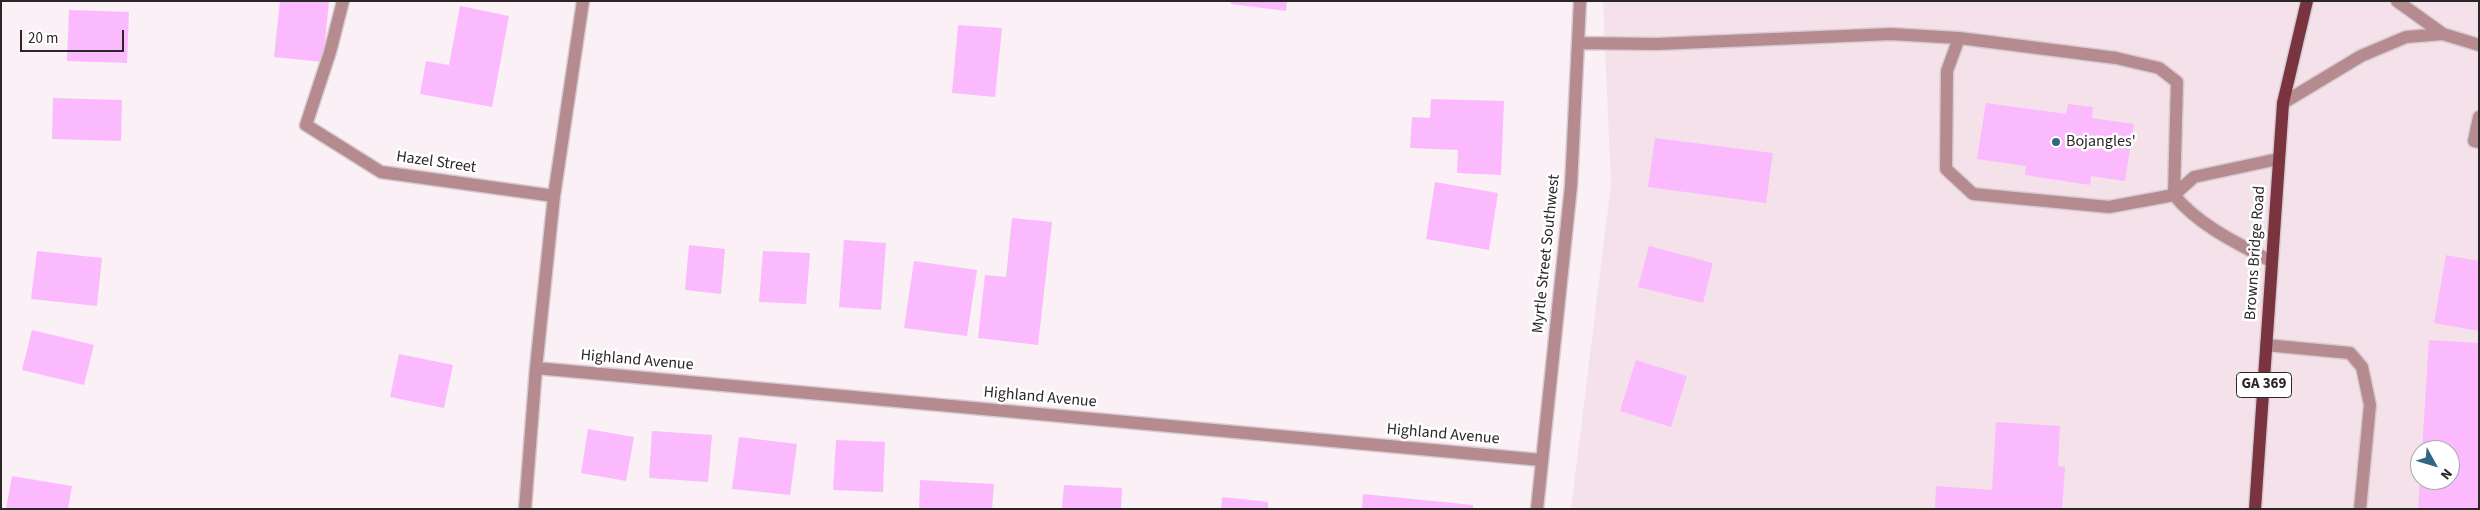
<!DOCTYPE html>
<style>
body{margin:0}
#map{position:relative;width:2480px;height:510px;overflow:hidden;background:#fbf0f5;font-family:"Source Sans 3",sans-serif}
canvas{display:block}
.frame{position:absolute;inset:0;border:2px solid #2b2729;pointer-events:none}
.north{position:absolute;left:2410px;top:440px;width:50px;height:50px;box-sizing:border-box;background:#fff;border:1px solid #aaa9a9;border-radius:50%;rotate:129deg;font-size:14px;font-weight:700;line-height:20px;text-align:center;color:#2b2729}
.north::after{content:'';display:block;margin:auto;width:18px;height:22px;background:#306782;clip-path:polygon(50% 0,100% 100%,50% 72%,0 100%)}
.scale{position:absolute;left:20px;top:30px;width:104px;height:22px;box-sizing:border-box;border:2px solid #2b2729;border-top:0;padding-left:6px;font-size:15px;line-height:18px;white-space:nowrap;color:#2b2729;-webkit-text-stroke:4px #fff;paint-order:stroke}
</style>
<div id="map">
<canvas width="2480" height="510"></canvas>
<div class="frame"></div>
<div class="north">N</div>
<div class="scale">20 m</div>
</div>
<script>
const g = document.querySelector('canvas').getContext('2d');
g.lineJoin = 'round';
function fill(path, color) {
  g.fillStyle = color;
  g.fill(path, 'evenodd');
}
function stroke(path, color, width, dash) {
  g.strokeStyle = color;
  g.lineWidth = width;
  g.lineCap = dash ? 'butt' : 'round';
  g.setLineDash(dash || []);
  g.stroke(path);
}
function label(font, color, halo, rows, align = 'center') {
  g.font = font + ' "Source Sans 3",sans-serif';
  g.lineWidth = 5;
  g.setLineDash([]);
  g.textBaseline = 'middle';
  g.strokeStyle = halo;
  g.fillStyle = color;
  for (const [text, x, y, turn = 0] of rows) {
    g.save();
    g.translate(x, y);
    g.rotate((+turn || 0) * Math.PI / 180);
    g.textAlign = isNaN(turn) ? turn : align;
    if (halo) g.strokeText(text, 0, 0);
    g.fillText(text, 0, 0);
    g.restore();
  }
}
fill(new Path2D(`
 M1603 1H2479V509H1571L1611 184ZM2420 450H2450V480H2420Z`), '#f4e1ea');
fill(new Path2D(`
 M280 1H329L323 62 274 57Z
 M1231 1H1287L1286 11 1231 4Z
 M460 6 509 16 492 107 420 94 426 61 449 65Z
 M69 10 129 12 127 63 67 61Z
 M958 25 1002 28 995 97 952 93Z
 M53 98 122 100 121 141 52 139Z
 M1431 99 1504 101 1501 175 1457 173 1458 150 1410 148 1412 117 1430 118Z
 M1986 103 2066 114 2068 104 2093 107 2092 118 2134 124 2125 181 2091 176 2090 185 2025 175 2026 166 1977 159Z
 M1655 138 1773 153 1766 203 1648 187Z
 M1435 182 1498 193 1489 250 1426 239Z
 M1012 218 1052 222 1038 345 978 338 985 275 1006 277Z
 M844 240 886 243 881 310 839 307Z
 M689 245 725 249 721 294 685 290Z
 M1649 246 1713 263 1703 303 1638 287Z
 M37 251 102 258 97 306 31 299Z
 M763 251 810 253 806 304 759 302Z
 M2446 255 2479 261V331L2434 323Z
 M914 261 977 270 967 336 904 328Z
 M32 330 94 345 84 385 22 370Z
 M2429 340 2479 343V509H2418L2420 480H2450V450H2422Z
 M399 354 453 365 444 408 390 397Z
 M1636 360 1687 376 1671 427 1620 411Z
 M1996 422 2060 426 2058 466 2065 467 2062 509H1935L1936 486 1992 490Z
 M588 429 634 437 626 481 581 473Z
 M652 431 712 435 708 482 649 478Z
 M739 437 797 444 790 495 732 489Z
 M836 440 885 442 883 492 833 490Z
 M12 476 72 486 68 509H6Z
 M920 480 994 484 992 509H919Z
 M1064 485 1122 488 1121 509H1062Z
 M1363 494 1473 505V509H1362Z
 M1222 497 1268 502V509H1221Z`), '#fbbafe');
const minor = new Path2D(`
 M343 1 330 52 306 125 381 172 554 196
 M2397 1 2443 34 2479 45
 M1959 38 1947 71 1946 169 1973 194 2109 207 2174 195 2194 177 2278 159
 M1578 43 1657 44 1891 34 1959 38 2116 58 2159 68 2177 82 2174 195C2198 225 2238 244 2271 261
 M2283 103 2361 56 2406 37 2443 34
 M2479 117 2474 141 2479 142
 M2266 345 2350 353 2362 367 2370 405 2360 509
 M536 368 1541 460
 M525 509 536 368 554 196 583 1
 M1537 509 1571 186 1580 1`);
const major = new Path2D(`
 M2255 509 2283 103 2307 1`);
stroke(minor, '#d6ccd0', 15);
stroke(major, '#d6ccd0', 15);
stroke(minor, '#b58b90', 12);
stroke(major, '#7a3440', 12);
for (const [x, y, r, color] of [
 [2056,142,5,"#306782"]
]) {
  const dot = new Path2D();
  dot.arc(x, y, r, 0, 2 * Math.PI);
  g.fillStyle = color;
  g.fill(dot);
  stroke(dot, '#fff', 2);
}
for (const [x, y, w] of [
 [2264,385,55]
]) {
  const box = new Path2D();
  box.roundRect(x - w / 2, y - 12.5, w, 25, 4);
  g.fillStyle = '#fff';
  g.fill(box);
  stroke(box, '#2b2729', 1);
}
label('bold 15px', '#2b2729', null, [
 ["GA 369",2264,385]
]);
label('16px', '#2b2729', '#fff', [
 ["Bojangles'",2066,142]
], 'left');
label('16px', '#2b2729', '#fff', [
 ["Hazel Street",436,163,8],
 ["Browns Bridge Road",2256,253,-86],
 ["Myrtle Street Southwest",1547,254,-84],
 ["Highland Avenue",637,361,5],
 ["Highland Avenue",1040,398,5],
 ["Highland Avenue",1443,435,5]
]);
</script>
